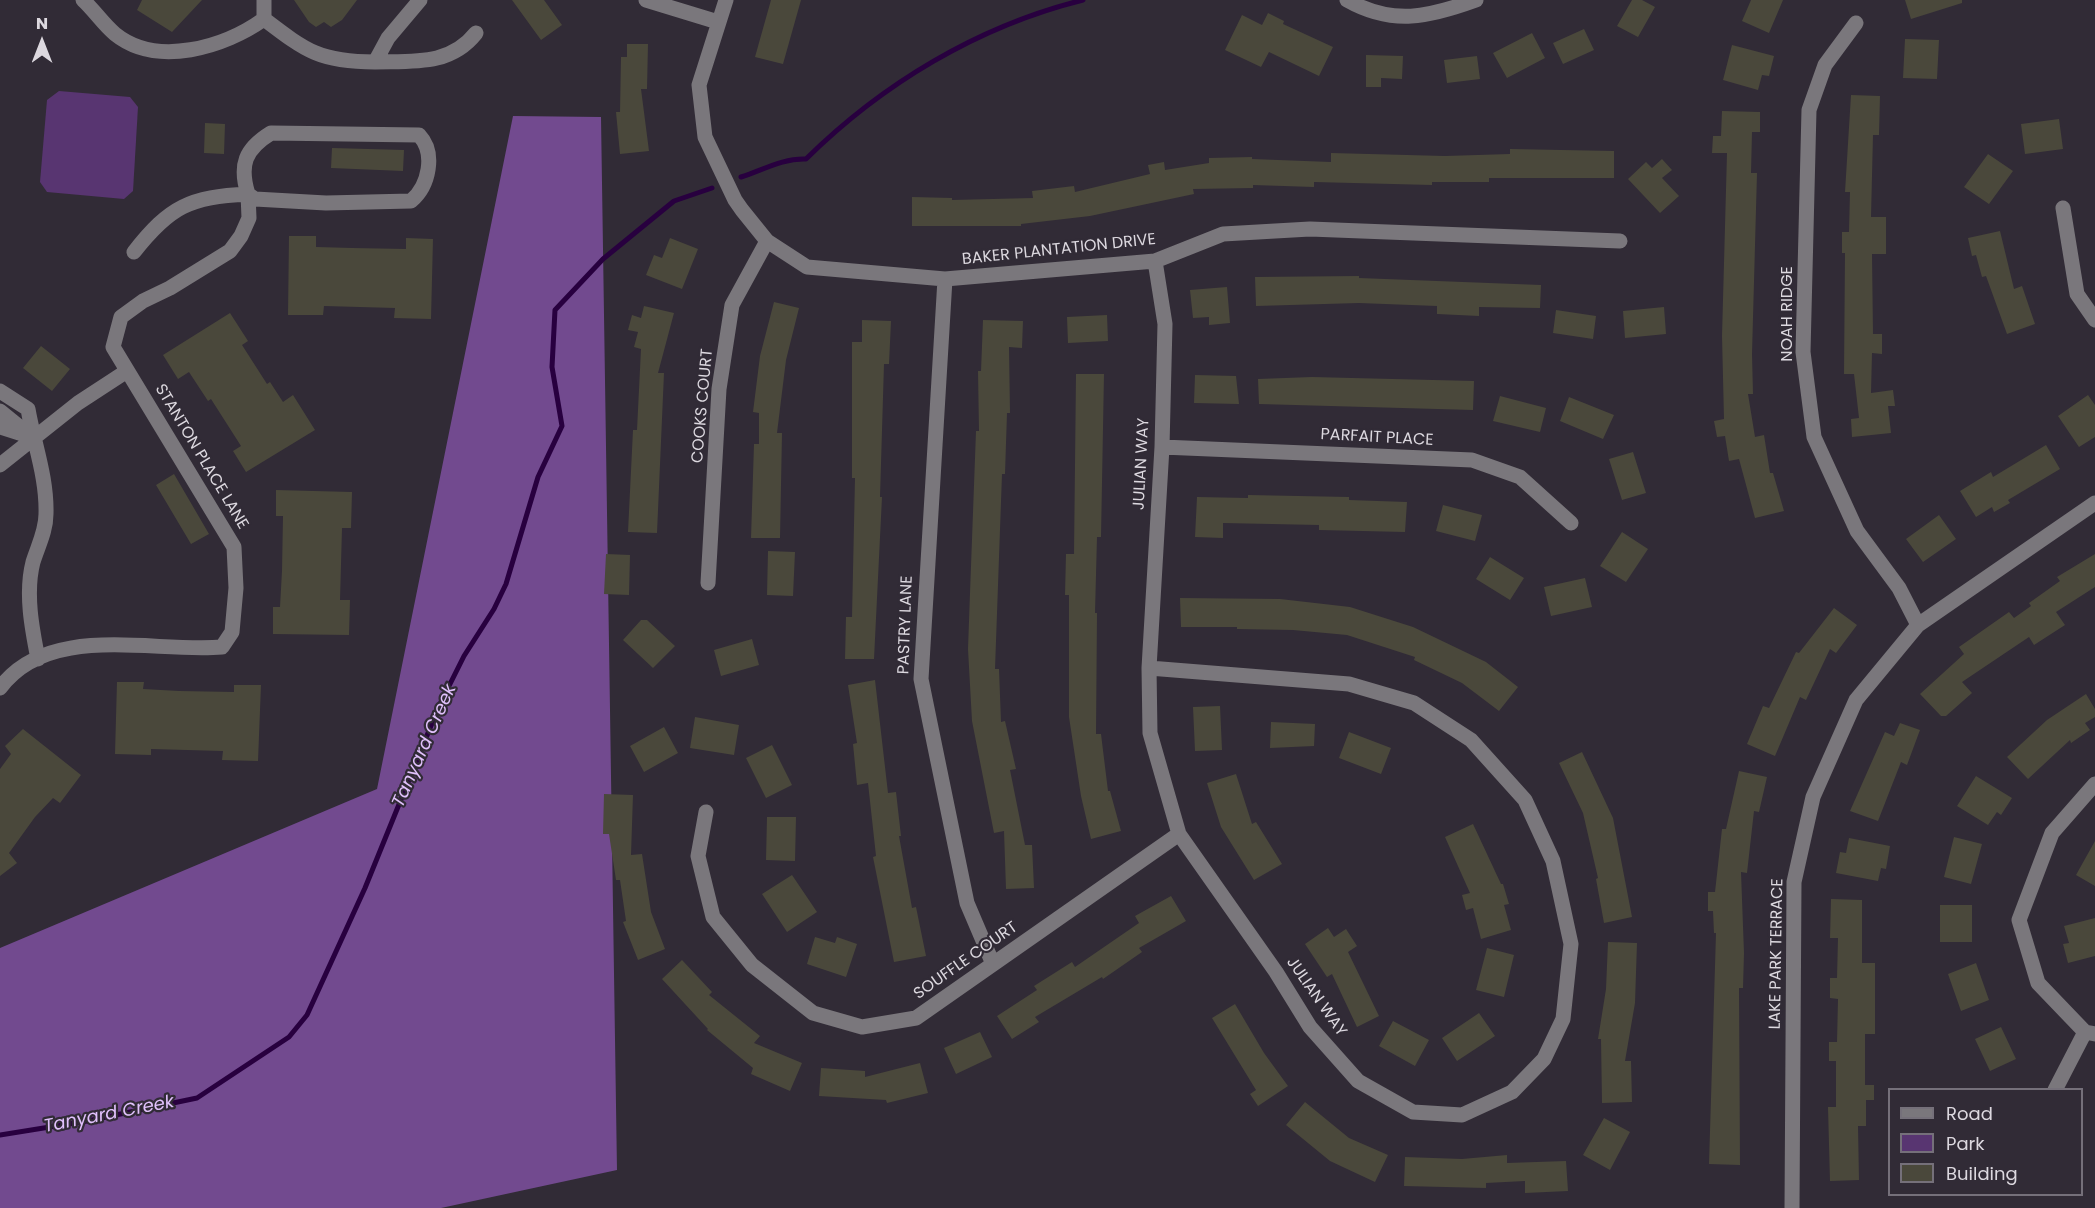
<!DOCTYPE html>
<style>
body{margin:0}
#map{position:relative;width:2095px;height:1208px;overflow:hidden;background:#312b36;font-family:Poppins,sans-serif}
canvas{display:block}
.legend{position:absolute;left:1888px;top:1088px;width:195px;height:108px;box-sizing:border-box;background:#312b36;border:2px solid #75707a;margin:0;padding:8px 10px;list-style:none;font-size:18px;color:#dcd8df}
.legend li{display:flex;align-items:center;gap:12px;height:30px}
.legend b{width:30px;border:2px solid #75707a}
.north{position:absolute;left:12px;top:12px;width:60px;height:60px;-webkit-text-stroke:4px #312b36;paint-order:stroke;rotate:0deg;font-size:16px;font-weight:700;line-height:24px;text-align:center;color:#dcd8df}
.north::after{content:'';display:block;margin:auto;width:21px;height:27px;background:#dcd8df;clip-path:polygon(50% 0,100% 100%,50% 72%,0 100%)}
</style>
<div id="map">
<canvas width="2095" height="1208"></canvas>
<ul class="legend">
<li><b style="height:8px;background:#7a777c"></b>Road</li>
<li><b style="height:16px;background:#583571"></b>Park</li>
<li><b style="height:16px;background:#4a483b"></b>Building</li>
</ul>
<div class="north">N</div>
</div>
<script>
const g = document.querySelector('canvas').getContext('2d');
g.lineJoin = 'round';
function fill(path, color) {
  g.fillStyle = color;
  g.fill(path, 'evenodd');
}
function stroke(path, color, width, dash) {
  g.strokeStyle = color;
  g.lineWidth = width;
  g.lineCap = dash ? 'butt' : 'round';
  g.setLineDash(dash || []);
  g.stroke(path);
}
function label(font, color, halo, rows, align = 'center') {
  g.font = font + ' Poppins,sans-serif';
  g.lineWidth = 4.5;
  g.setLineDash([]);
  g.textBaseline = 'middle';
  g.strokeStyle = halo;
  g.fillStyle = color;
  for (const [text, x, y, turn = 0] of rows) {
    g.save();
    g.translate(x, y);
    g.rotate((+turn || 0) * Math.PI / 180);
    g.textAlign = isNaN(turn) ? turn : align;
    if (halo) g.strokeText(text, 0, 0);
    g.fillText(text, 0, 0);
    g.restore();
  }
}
fill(new Path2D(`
 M59 91 130 97 138 107 133 191 124 199 47 192 40 182 47 100Z`), '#583571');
fill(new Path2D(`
 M513 116 601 117 617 1170 441 1208H0V948L377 789Z`), '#724a8f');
stroke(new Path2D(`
 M741 177C763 170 783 158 806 159 882 84 978 26 1083 0
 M0 1135 87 1121 197 1098 289 1037 307 1015 365 888 439 706 464 656 494 609 506 584 538 477 562 426 552 367 555 310 603 259 674 201 712 188`), '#28003f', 5);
fill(new Path2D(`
 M142 0H202L172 32 137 10Z
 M294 0H357L342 20 331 27 324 22 316 27 309 22Z
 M512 0H544L562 25 541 40Z
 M771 0H801L783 64 755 57Z
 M1632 0H1642L1655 7 1638 37 1617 26Z
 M1751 0H1783L1769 33 1742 21Z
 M1905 0H1962V3L1911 19Z
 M1268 13 1284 21 1283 24 1333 47 1319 76 1269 52 1261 67 1225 50 1242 15 1262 25Z
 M1584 29 1594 50 1563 64 1553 43Z
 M1532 33 1545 58 1507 78 1493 53Z
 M1905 39 1939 40 1937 79 1903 78Z
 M627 44H648L647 89H641L649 151 620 154 616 112H620L621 57H627Z
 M1732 45 1774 56 1769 76 1762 75 1758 90 1723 80Z
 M1366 55 1403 56 1402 79 1381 78V87H1366Z
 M1477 56 1480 79 1447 83 1444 60Z
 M1851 95 1880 96 1879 135H1873L1871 217H1886V254H1872L1873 334H1882V354L1872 353 1871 393 1893 390 1895 406H1888L1891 433 1852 437 1851 419 1859 418 1854 374H1844L1845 253H1842V232H1849L1850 192H1845Z
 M1722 111 1760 112V132H1752L1751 173H1757L1752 354 1753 394H1748L1755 437 1764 435 1770 473H1773L1784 511 1755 518 1739 459 1729 461 1725 436 1717 437 1714 421 1724 419 1722 336 1727 153H1712L1713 136H1721Z
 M2059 119 2063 149 2025 154 2021 124Z
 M205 123 225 124 224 154 204 153Z
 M332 148 404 150 403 171 331 168Z
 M1510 149 1614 151V178H1489V182H1432V185L1314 182V187L1253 185V188L1193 189 1194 194 1090 216 1021 224V226H912V197L952 198V200L1033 198 1032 191 1074 186 1075 192 1150 174 1148 165 1164 162 1165 170 1209 163V158L1252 157V159L1331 162V153L1445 156 1510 154Z
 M1988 154 2013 171 1989 204 1964 187Z
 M1662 159 1672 170 1662 178 1679 196 1660 213 1628 179 1646 162 1652 168Z
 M2000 231 2014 289 2022 286 2035 324 2007 334 1986 276 1982 277 1976 255 1972 256 1968 238Z
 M289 236H316V247L352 248 406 249V238L433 239 431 319 394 318 395 308 324 306 323 315H288Z
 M670 238 698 249 682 289 646 275 654 255 662 258Z
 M1359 276V278L1541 285 1540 308 1479 307V316L1437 314V306L1359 303 1256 306 1255 277Z
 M1227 287 1230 323 1209 325V317L1193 318 1190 290Z
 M774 302 799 308 786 360 777 433H782L780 538H751L754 444H759V413L753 412 760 356Z
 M644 306 674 313 658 373H664L657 533 628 532 633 430H637L641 349 634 347 638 332 628 330 632 315 641 318Z
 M1664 307 1666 334 1625 338 1623 311Z
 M1556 310 1596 316 1593 339 1553 333Z
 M230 313 248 341 242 345 267 384 270 382 283 402 293 395 315 430 246 472 233 451 241 446 211 399 208 401 189 372 178 379 163 355Z
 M1107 315 1108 341 1068 343 1067 317Z
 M862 320 891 321 889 364H884L880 497H882L874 659H845L846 617H852L855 478H852V342H862Z
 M983 320 1023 321 1022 348 1009 347 1010 413H1007L1005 474H1002L995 669H999L1001 722 1005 721 1016 769 1010 770 1025 845H1032L1034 888 1006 889 1004 831 994 833 972 721 968 649 970 593 976 431H979L978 371H981Z
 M41 346 70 369 52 391 23 368Z
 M1076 374H1104L1101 537H1097L1095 613H1097L1096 734H1101L1108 791H1110L1121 831 1091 839 1081 796 1069 717V595H1065L1066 554H1074Z
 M1195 375 1236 376 1239 404 1194 403Z
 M1312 377 1474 381 1473 410 1259 404 1258 379Z
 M2088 395 2095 405V437L2079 447 2058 416Z
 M1500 396 1546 408 1540 432 1493 421Z
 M1569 397 1614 415 1603 439 1560 421Z
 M2046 445 2060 469 2008 500 2010 503 1994 512 1992 507 1976 517 1960 491 1991 472 1993 477Z
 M1633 452 1646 493 1622 500 1609 459Z
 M174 474 209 534 191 544 156 485Z
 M276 490 352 492 351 528H342L340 600H350L349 635 273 634V607H280L282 571 283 516H276Z
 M1248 495 1349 497V500L1407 502 1405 532 1319 530V525L1223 523V538L1195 537 1197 497 1248 498Z
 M1443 505 1482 515 1475 541 1436 531Z
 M1939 515 1956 539 1923 562 1906 539Z
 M1622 532 1648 549 1626 582 1600 566Z
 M768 551 795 552 793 596 767 595Z
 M606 554 630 555 629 595 604 594Z
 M2095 554V587L2056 612 2065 625 2034 645 2029 637 1962 682 1972 693 1946 716H1941L1920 694 1964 654 1959 647 2009 612 2014 618 2031 606 2029 603 2060 581 2057 577Z
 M1490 557 1524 578 1510 600 1476 579Z
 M1585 578 1592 607 1551 616 1544 587Z
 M1180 598 1280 599 1350 607 1413 627 1486 662 1518 687 1499 711 1462 683 1414 660 1415 657 1347 635 1293 630 1237 629V627H1181Z
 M1834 608 1857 625 1836 653 1830 649 1806 700 1800 697 1775 756 1747 744 1763 706 1769 708 1796 652 1799 653Z
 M641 620H647L675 646 653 668 623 640Z
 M752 639 759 665 721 676 714 650Z
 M875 680 888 793 896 792 901 836H899L912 908 916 907 926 956 894 962 873 857 876 856 868 783 857 785 853 744 857 743 848 685Z
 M117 682H144L143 689 179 691 234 692V685H261L258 761 222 760 223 751 151 749V755L115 754Z
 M2086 694 2095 709V717L2085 723 2090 730 2071 743 2070 740 2028 779 2007 757 2047 720Z
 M1220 706 1222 750 1195 751 1193 707Z
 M695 717 739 725 734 755 690 748Z
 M1271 722 1315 724 1314 746 1270 748Z
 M1900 723 1920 730 1907 765 1901 762 1878 821 1850 811 1885 732 1894 736Z
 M664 727 678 753 644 772 630 746Z
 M23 729 81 775 60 803 53 798 35 817 9 853 17 863 0 876V769L11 754 5 746Z
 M1349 732 1391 748 1381 774 1339 758Z
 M772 745 792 785 766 798 746 758Z
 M1582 752 1613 818 1632 917 1604 923 1596 879 1598 878 1583 813 1559 763Z
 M1739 771 1767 777 1759 812 1754 811 1747 873 1741 872 1744 953 1743 988H1739L1740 1165 1709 1164 1716 933H1714L1713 911H1708V892H1715L1722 829H1726Z
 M1236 774 1252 824 1256 822 1282 864 1254 880 1221 827 1207 783Z
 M1976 776 2012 798 2001 815 1997 812 1988 825 1957 806Z
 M604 794 633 795 631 855 642 854 651 912 665 949 638 960 623 922 626 921 620 880H616L609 834H603Z
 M767 817H796L795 861 766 860Z
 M1473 824 1501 884H1503L1509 904 1504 905 1511 930 1481 939 1473 908 1466 910 1462 895 1470 893 1445 837Z
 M1954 837 1982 844 1971 884 1944 877Z
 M1849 838 1890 846 1886 869 1881 868 1878 881 1836 873 1840 852 1846 853Z
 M2095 841V886L2076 875Z
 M792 875 817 912 787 932 762 894Z
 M1171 896 1186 921 1139 948 1142 952 1103 979 1102 977 1035 1017 1039 1022 1012 1039 997 1016 1037 990 1034 986 1072 962 1075 967 1139 923 1135 916Z
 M1831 899 1862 900V963H1875V1034H1865V1085H1874V1100H1866V1126H1858L1859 1180 1830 1181 1828 1107H1836V1061H1829V1042H1837L1838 999 1830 998V978H1837L1838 938H1830Z
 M1940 905H1972V942H1940Z
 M2095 918V956L2068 963 2063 944 2069 943 2064 926Z
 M1328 928 1334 937 1346 929 1357 946 1348 952 1379 1016 1357 1027 1332 974 1327 977 1305 944Z
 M815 937 835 943 837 937 857 944 846 977 807 964Z
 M1608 942 1637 943 1635 1003 1625 1061H1631L1632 1102 1602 1103 1601 1039H1598L1606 989Z
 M1487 948 1514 955 1504 997 1476 990Z
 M682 960 712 992 709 995 760 1036 754 1043 802 1063 790 1091 751 1074 753 1068 707 1030 708 1029 662 979Z
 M1976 963 1989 1000 1961 1011 1948 974Z
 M1235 1004 1264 1053 1288 1086 1258 1106 1250 1094 1256 1090 1212 1018Z
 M1479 1013 1495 1036 1457 1061 1442 1038Z
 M1393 1021 1429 1040 1415 1066 1379 1046Z
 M2001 1027 2016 1059 1990 1071 1975 1039Z
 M980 1032 992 1057 956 1074 944 1048Z
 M920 1063 928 1093 887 1103 886 1100 819 1096 821 1068 865 1071V1077Z
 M1305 1102 1349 1138 1388 1155 1375 1182 1330 1161 1286 1125Z
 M1604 1118 1630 1132 1610 1170 1583 1155Z
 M1507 1155V1163L1566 1161 1568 1191 1525 1193V1181L1486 1183V1188L1404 1186 1405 1157 1462 1159Z`), '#4a483b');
stroke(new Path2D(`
 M83 0C94 10 103 24 115 34 157 68 225 47 264 19V0
 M646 0 718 22
 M726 0 699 85 705 137 735 200 742 210 767 241 807 267 945 279 1155 261 1223 234 1310 229 1620 241
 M1347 0C1393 26 1429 17 1476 0
 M264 19C306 51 320 62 375 62L388 38 420 0
 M1856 23 1825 65 1809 110 1803 352 1814 437 1857 531 1899 588 1918 625
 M375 62C413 61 450 66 476 33
 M271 133 419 135C436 153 429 186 411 201L326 203 255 199 248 194C239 165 245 149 271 133Z
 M2063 208 2077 294 2095 320
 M945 279 921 679 967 903 993 964
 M0 391 28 409C34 444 47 477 46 514 46 531 38 546 33 562 25 593 32 629 38 659
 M0 411 32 437
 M0 427 32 437
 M1162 447 1472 460 1520 477 1571 523
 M0 465 78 403 127 371
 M708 583 719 389 732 305 767 241
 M1149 668 1349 684 1414 703 1471 740 1525 800 1553 861 1571 944 1563 1019 1544 1059 1512 1092 1462 1115 1413 1112 1358 1081 1310 1027 1276 972 1179 834 1150 733 1149 668 1162 447 1165 324 1155 261
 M0 688C49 622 152 653 222 647L232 632 236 588 234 547 113 347 121 317 143 301 170 288 230 251 241 236 249 218 248 194C190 197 170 206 134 252
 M2095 784 2052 833 2019 920 2038 983 2085 1032 2095 1034
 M706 812 698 856 713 917 752 965 813 1013 862 1027 916 1018 1179 834
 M2055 1090 2085 1032
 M1792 1208 1794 882 1813 797 1856 700 1918 625 2095 503`), '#7a777c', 15);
label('16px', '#dcd8df', '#312b36', [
 ["BAKER PLANTATION DRIVE",1059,250,-6],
 ["NOAH RIDGE",1788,314,-90],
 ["COOKS COURT",703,406,-85],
 ["PARFAIT PLACE",1377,438,3],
 ["STANTON PLACE LANE",201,457,59],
 ["JULIAN WAY",1142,464,-87],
 ["PASTRY LANE",906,625,-88],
 ["LAKE PARK TERRACE",1777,954,-89],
 ["SOUFFLE COURT",966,961,-35],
 ["JULIAN WAY",1316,997,55]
]);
label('italic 18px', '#e1c1fc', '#312b36', [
 ["Tanyard Creek",425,746,-66],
 ["Tanyard Creek",109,1115,-11]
]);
</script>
